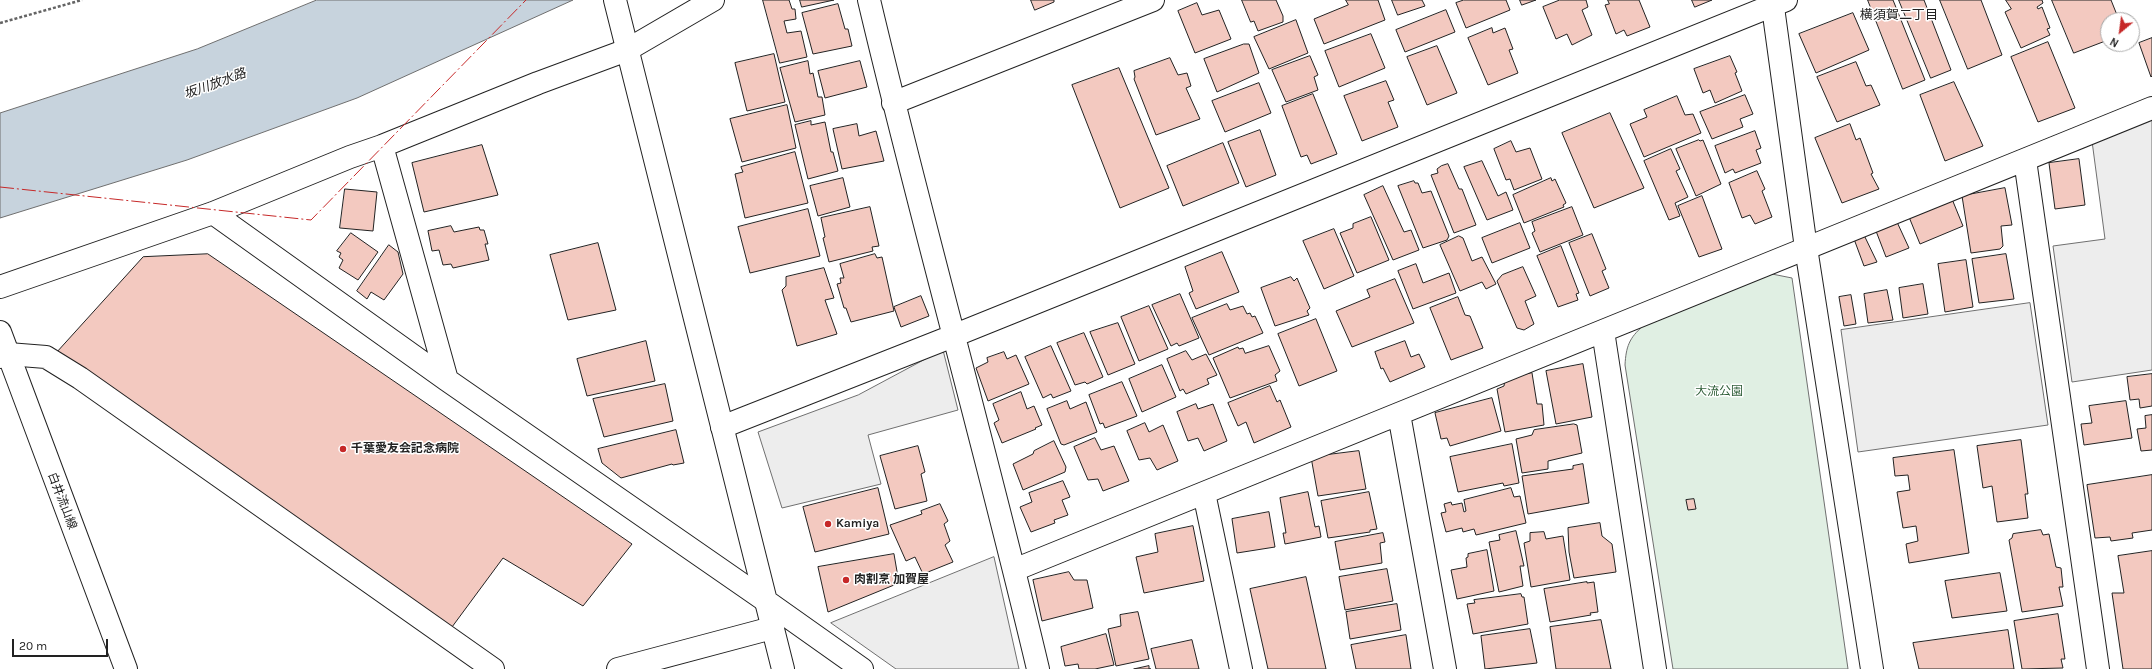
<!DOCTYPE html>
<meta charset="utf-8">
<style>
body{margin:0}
#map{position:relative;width:2152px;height:669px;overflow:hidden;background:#fff;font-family:Karla,sans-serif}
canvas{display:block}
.north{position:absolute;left:2100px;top:12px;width:40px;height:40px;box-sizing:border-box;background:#fff;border:1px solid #a7a7a7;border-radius:50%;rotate:209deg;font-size:11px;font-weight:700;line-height:16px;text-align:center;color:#222}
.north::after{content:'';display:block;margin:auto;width:14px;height:18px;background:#c62828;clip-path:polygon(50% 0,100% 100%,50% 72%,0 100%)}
.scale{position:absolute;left:12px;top:639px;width:96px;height:18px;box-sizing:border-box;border:2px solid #222;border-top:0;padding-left:5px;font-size:12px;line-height:14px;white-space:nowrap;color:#222;-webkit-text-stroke:3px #fff;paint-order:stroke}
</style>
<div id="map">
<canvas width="2152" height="669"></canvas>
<div class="north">N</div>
<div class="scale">20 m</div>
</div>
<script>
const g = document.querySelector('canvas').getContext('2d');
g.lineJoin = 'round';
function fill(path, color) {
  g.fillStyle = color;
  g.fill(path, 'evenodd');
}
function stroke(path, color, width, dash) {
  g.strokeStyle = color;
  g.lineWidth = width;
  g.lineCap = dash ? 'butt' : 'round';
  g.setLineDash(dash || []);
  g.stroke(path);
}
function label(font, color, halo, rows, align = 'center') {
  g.font = font + ' Karla,"Noto Sans JP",sans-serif';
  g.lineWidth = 3;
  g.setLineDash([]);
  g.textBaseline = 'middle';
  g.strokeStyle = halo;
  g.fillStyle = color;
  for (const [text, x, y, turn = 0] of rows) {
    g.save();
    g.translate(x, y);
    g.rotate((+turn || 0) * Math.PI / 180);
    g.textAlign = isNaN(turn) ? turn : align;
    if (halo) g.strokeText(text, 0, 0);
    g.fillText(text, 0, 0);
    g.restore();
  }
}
const green = new Path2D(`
 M1772 274 1792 278 1848 669H1673L1625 365C1626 347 1629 338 1643 326Z`);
fill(green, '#e0efe3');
stroke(green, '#6f6f6f', 1);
const parking = new Path2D(`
 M2152 116V370L2072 382 2053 246 2105 239 2092 141Z
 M2030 303 2048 425 1858 452 1841 330Z
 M943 350 958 410 868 435 881 484 782 508 758 432 858 395Z
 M994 557 1019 669H896L831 623Z`);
fill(parking, '#ededed');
stroke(parking, '#6f6f6f', 1);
const water = new Path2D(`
 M317 0H573L357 98 187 160 0 218V113L197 49Z`);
fill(water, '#c7d3dd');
stroke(water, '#6f6f6f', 1);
const building = new Path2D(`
 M763 0H789L792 9H795L796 19 784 21 787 33 801 31 807 57 780 63Z
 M800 0H834L802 7Z
 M1031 0H1054V2L1035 10Z
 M1242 0H1276L1283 16V22L1258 31 1254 21 1251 22Z
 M1346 0H1378L1385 20 1324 44 1314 19 1348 5Z
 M1392 0H1422L1425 6 1398 15Z
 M1464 0H1506L1510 10 1466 28 1456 3Z
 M1520 0H1536L1522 5Z
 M1560 0H1586L1588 7 1582 10 1592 35 1572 45 1567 34 1556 39 1543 7Z
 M1608 0H1639L1650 27 1627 36 1624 30 1616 34 1605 5 1609 4Z
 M1692 0H1712L1695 7Z
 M1868 0H1893L1925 80 1903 89Z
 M1899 0H1924L1951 70 1931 78Z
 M1940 0H1981L2002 55 1968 69Z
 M2006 0H2042L2043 3 2037 7 2038 9 2042 7 2050 28 2047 29 2050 35 2021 48 2005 12 2011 9Z
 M2052 0H2111L2119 20H2108V40L2074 53Z
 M1197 3 1202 15 1219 10 1231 39 1195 53 1178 11Z
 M838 4 845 29H848L852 46 813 54 802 13Z
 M1446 10 1455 32 1405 52 1396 30Z
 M1853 13 1869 50 1816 73 1799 34Z
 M1296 20 1308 53 1269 69 1254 37Z
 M1492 28 1493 33 1505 28 1513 49 1509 50 1518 73 1488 85 1468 38Z
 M1371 34 1385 68 1339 87 1325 51Z
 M2152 38V76L2151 77 2139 43Z
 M2048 42 2075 108 2038 122 2011 57Z
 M1244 44H1249L1259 73 1217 92 1204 59Z
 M1437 46 1457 93 1427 105 1407 57Z
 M774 54 785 102 747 111 735 63Z
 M1310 56 1318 75 1314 77 1318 90 1286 102 1272 70Z
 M1730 56 1737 72 1735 73 1742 91 1715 103 1710 90 1703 93 1694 69Z
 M1170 58 1178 75 1187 73 1191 86 1186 88 1200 119 1156 135 1134 79 1135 77 1134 71Z
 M808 61 810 74 813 73 818 97H822L825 115 795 122 780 68Z
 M860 61 867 87 825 98 818 71Z
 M1856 62 1866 86 1871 85 1880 105 1837 122 1817 77Z
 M1119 68 1169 188 1120 208 1072 85Z
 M1386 81 1394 100 1388 102 1398 127 1362 141 1344 96Z
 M1954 82 1983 146 1945 161 1920 95Z
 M1259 83 1271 113 1225 132 1212 101Z
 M1313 94 1337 154 1311 164 1307 155 1301 157 1282 106Z
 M1745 95 1753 114 1740 119 1743 127 1712 139 1700 112Z
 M1677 96 1685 115 1693 114 1701 133 1644 157 1630 124 1647 117 1644 110Z
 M787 105 796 148 742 162 730 119Z
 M1610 113 1644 188 1594 208 1562 133Z
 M811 121V125L825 122 831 152H833L838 171 808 179 795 125Z
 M857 124 859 136 876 131 884 161 842 169 833 129Z
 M1850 124 1856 140 1860 138 1873 173 1871 174 1879 189 1842 203 1815 138Z
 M1260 130 1276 175 1246 187 1228 142Z
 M1755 131 1761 148 1756 150 1761 163 1735 173 1733 169 1725 173 1715 146Z
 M1699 140 1700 141 1703 140 1721 184 1696 196 1676 149Z
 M1511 141 1516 152 1530 148 1542 179 1514 190 1510 179 1506 180 1494 149Z
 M1223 143 1239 183 1183 206 1167 166Z
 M482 145 498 195 424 212 412 163Z
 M1671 149 1680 169 1676 171 1688 197 1675 203 1680 216 1669 220 1644 161Z
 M795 152 808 203 745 218 735 174 743 172 741 167Z
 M2079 159 2085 205 2055 209 2049 163Z
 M1482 161 1498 196 1506 192 1513 210 1487 220 1464 167Z
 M1448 164 1459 189H1462L1476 225 1454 233 1431 175 1438 173 1437 169 1441 166Z
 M1757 171 1765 189 1762 191 1772 217 1755 224 1750 215 1742 218 1729 183Z
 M843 178 850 207 818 216 810 186Z
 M1551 178 1552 181 1555 179 1566 203 1563 205 1564 207 1524 223 1513 195Z
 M1414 181 1415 183H1418L1422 193 1431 191 1449 236 1447 240 1423 248 1398 186Z
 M1383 186 1404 232 1411 230 1419 250 1393 260 1364 195Z
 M2005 188 2012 225 2001 226 2003 246 2000 249 1971 253 1962 196Z
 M345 189 377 192 373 231 340 228Z
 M1702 196 1722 249 1699 257 1678 206Z
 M1952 199 1963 226 1920 244 1909 217Z
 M870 207 879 246 872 247 873 251 829 262 823 238 825 237 821 218Z
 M1572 207 1583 235 1540 252 1532 233 1535 231 1532 222Z
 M808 209 820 256 750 273 738 227Z
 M1371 217 1389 260 1357 273 1340 233 1353 228V224Z
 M1897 222 1909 248 1886 257 1876 231Z
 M1520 223 1530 248 1492 263 1482 238Z
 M451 226 454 232 479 227 480 230H484L488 244H485L489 260 453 268 451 264 443 265 439 250 432 251 428 231Z
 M1334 229 1354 276 1324 289 1303 241Z
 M351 233 378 252 358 280 339 268 343 260 339 257 341 253 337 251Z
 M1592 234 1606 269 1602 271 1609 288 1590 296 1569 243Z
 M1864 235 1877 262 1864 266 1854 239Z
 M1459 236 1463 238 1472 261 1482 257 1496 284 1486 289 1482 282 1460 291 1440 245Z
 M598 243 616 310 568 320 550 255Z
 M389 245 398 252 403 274 384 300 371 292 367 299 357 291Z
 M1561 246 1579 293 1576 294 1578 300 1558 307 1537 256Z
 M1222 252 1239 292 1196 309 1189 293 1193 291 1185 267Z
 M208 254 632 544 583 606 503 558 452 627 56 353 143 257Z
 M875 254 877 258 882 257 894 311 851 322 846 308H844L837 284 841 283 840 278H844L840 264Z
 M2006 254 2014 299 1979 303 1972 259Z
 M1966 260 1973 307 1945 312 1938 264Z
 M1416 264 1423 283 1449 273 1456 293 1413 309 1398 271Z
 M1523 267 1536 296 1525 301 1534 324 1524 330 1517 328 1497 281 1502 275Z
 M824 268 834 298 825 300 837 334 797 346 782 290 786 286V277Z
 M1291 277 1294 281 1297 278 1310 308 1307 311 1309 315 1275 326 1261 288Z
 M1395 279 1414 323 1352 347 1336 311 1370 297 1367 290Z
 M1923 284 1928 314 1903 318 1899 288Z
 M1887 290 1893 320 1868 323 1864 294Z
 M1180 294 1199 338 1179 346 1177 343 1171 346 1152 305Z
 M1851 295 1856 324 1844 326 1839 297Z
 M921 296 929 316 901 327 894 307Z
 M1458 297 1465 315 1470 316 1483 348 1451 360 1430 308Z
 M1227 304 1230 310 1243 306 1247 314 1250 313 1252 317 1255 316 1263 333 1209 355 1192 318Z
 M1149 306 1168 349 1139 361 1121 317Z
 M1316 319 1337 371 1299 386 1278 334Z
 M1118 323 1135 364 1108 375 1090 332Z
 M1084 333 1103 377 1087 384 1085 382 1075 385 1057 343Z
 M646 341 655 381 587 396 577 359Z
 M1405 341 1411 357 1419 354 1425 367 1390 382 1383 368 1381 369 1375 352Z
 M1051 346 1071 391 1053 398 1051 394 1043 398 1025 357Z
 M1269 346 1280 371 1275 375 1277 381 1230 398 1213 358 1238 347 1239 349 1243 348 1245 353Z
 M1186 351 1192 360 1206 354 1217 375 1207 379 1209 384 1186 394 1183 389 1180 391 1167 359Z
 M1004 352 1007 359 1016 355 1029 384 988 401 976 368 988 362 987 358Z
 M1583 364 1592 417 1556 424 1546 371Z
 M1162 365 1176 397 1142 412 1129 379Z
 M1532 373 1537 404H1542L1544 425 1505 432 1497 389 1504 386 1505 379Z
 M2152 374V406L2140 408 2139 399 2130 400 2127 377Z
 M1122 382 1137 416 1105 428 1103 423 1100 424 1089 395Z
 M665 384 673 421 604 437 593 399Z
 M1270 386 1277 402 1280 400 1291 427 1254 443 1246 422 1238 426 1228 403Z
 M1021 392 1027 409 1034 406 1042 425 1035 428 1036 429 1002 443 994 423 999 420 993 404Z
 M1492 398 1501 431 1450 446 1447 438 1441 439 1435 413Z
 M1067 401 1070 409 1086 402 1097 432 1064 445 1061 444 1047 409Z
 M2126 401 2132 438 2084 445 2081 424 2092 423 2089 406Z
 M1196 404 1198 409 1213 404 1227 441 1204 451 1198 438 1188 441 1177 412Z
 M2152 415V450L2141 451 2137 429 2146 428 2145 416Z
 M1145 423 1149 432 1163 425 1178 461 1157 470 1150 458 1139 460 1127 431Z
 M1574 424 1577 425 1582 453 1548 461V469L1522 473 1516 439 1532 435 1534 430Z
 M676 430 684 463 673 465 672 464 621 478 602 463 598 449Z
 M1095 438 1101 450 1114 446 1129 481 1103 491 1098 479 1088 480 1074 447Z
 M2021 440 2028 494H2025L2028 518 1997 522 1992 486 1983 488 1977 446Z
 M1054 441 1066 467 1065 472 1023 490 1013 464 1033 454 1034 451Z
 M1512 444 1519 483 1504 486 1503 483 1458 492 1450 457Z
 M918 446 925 472 921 474 927 501 895 509 880 456Z
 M1954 450 1969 553 1909 563 1906 544 1918 541 1916 526 1903 528 1897 492 1910 490 1908 475 1895 476 1893 458Z
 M1359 451 1366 489 1318 496 1311 457Z
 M1583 464 1589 503 1528 514 1522 476 1573 469V466Z
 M2152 475V530L2132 533 2133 538 2111 541 2110 537 2095 538 2087 485Z
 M1063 481 1070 497 1062 500 1068 515 1054 520 1055 523 1031 532 1020 507 1032 502 1029 493Z
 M878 488 889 534 815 552 803 507Z
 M1511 488 1514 497 1520 496 1526 523 1476 535 1474 529 1463 532 1462 528 1446 532 1441 513 1446 512 1444 504 1451 502 1452 505 1462 503 1464 512 1466 511 1464 500Z
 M1308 492 1315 527 1319 526 1321 537 1285 544 1283 533H1286L1280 498Z
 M1369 492 1377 529 1370 530V532L1328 538 1321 501Z
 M1694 499 1696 509 1688 510 1686 500Z
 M940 504 948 521 944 524 950 541 945 545 953 562 923 574 915 557 906 561 890 525 922 514 921 511Z
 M1269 512 1275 547 1237 553 1232 519Z
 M1600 523 1602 536 1612 544 1616 572 1574 578 1569 552 1568 528Z
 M1193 526 1204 581 1144 593 1136 557 1158 552 1155 534Z
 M2041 530 2043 535 2049 534 2056 567 2061 568 2063 587H2059L2063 606 2022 612 2009 540 2012 538 2013 534Z
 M1516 531 1524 566H1520L1523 586 1499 592 1489 542 1500 540 1499 535Z
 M1544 532 1546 539 1563 536 1570 580 1531 587 1524 543 1530 541V533Z
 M1383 533 1385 542 1380 543 1382 563 1340 570 1335 542Z
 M1487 550 1494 591 1457 599 1451 570 1467 567 1466 558 1468 557V554Z
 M2152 551V669H2123L2112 593H2124L2118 556Z
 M894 554 899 583 828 612 818 567Z
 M1387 569 1393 601 1345 610 1339 577Z
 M1069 572 1074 580H1087L1093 608 1042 621 1033 580Z
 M2000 573 2007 611 1952 618 1945 581Z
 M1306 577 1326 669H1268L1250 589Z
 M1587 582V583L1594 582 1598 612 1590 613 1591 615 1550 622 1544 589Z
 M1521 594 1522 597H1524L1528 624 1473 634 1467 604 1475 603 1474 600Z
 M1397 604 1401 630 1350 639 1346 612Z
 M1138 612 1149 659 1116 666 1108 629 1121 626 1120 615Z
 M2058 614 2065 659H2061L2063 668 2022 669 2014 621Z
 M1601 620 1611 669H1556L1550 627Z
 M1530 629 1537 663 1485 669 1481 636Z
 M2008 630 2014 669H1919L1913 643Z
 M1106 634 1114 665 1095 669H1079L1078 664 1065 666 1061 647Z
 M1406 635 1411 669H1356L1351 645Z
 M1192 640 1199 669H1156L1151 649Z
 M1149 666V669H1151H1134Z`);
fill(building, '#f3c9c0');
stroke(building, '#222', 1);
const minor = new Path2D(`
 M869 0C922 224 985 445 1038 669
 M893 103 1153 0
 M382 146 447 380
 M2025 160 2098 669
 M213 213 447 380 766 601
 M0 287 213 213 350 157 382 146 538 83 627 50 713 0
 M1603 331 1655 669
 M0 357 8 354 46 357 80 378 493 669
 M1399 414 1445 669
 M722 427 953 336 1786 0
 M1204 493 1241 669
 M1014 570 2152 108
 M618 669 772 628`);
const tertiary = new Path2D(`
 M615 0 783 669
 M1772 0 1806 248 1872 669
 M766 601 862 669`);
const secondary = new Path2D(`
 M0 332 126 669`);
stroke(minor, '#222', 24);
stroke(tertiary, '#222', 24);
stroke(secondary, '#222', 24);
stroke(new Path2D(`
 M0 23 82 0`), '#646464', 2.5, [3, 2]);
stroke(minor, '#fff', 22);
stroke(tertiary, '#fff', 22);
stroke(secondary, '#fff', 22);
stroke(new Path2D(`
 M0 187 311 220 526 0`), '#c62828', 1, [14, 3, 2, 3]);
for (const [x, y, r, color] of [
 [343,449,4,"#c62828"],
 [828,524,4,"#c62828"],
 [846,580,4,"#c62828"]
]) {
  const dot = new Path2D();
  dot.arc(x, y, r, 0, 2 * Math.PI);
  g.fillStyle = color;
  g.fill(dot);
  stroke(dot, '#fff', 1.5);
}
label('12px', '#2f5e38', '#fff', [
 ["大流公園",1719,392]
]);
label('bold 12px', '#222', '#fff', [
 ["千葉愛友会記念病院",351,449],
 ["Kamiya",836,524],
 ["肉割烹 加賀屋",854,580]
], 'left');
label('12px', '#222', '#fff', [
 ["白井流山線",62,501,69]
]);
label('13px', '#222', '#fff', [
 ["横須賀二丁目",1899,15]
]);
label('italic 13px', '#222', '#fff', [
 ["坂川放水路",215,84,-20]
]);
</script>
